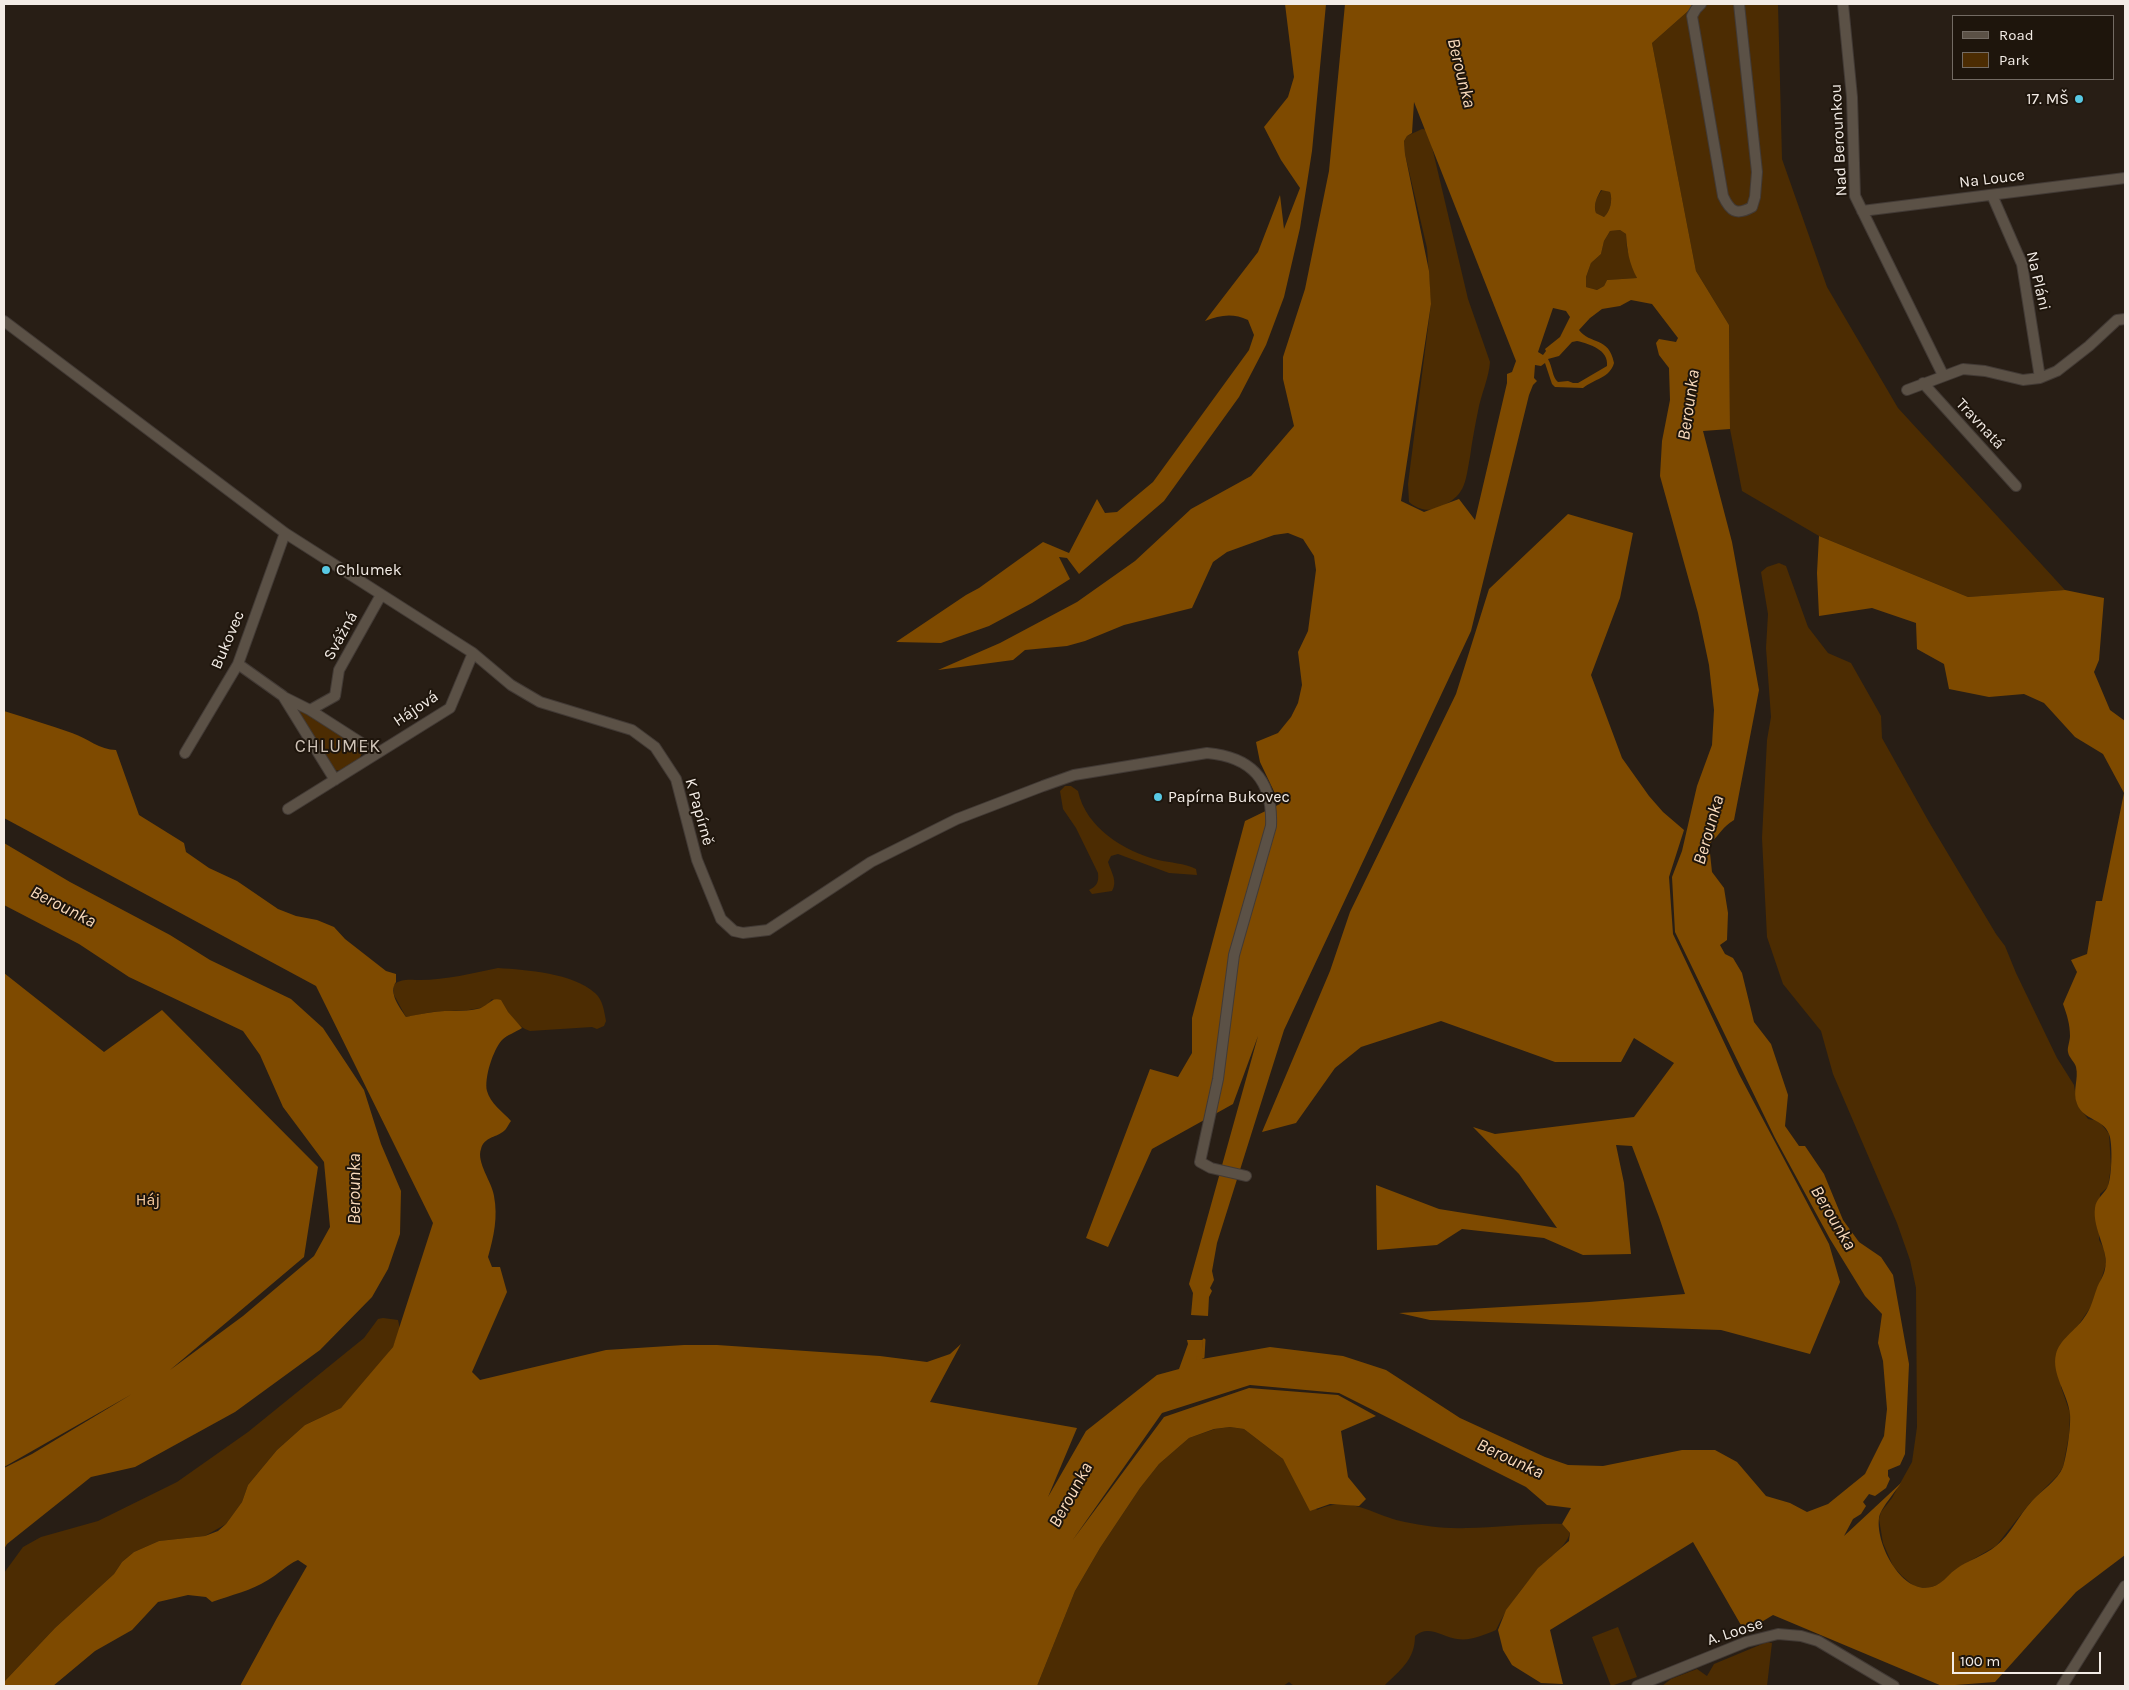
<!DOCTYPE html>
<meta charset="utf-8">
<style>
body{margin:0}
#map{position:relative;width:2129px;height:1690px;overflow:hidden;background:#281e15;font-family:Karla,sans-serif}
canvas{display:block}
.frame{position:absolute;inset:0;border:5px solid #f3ece6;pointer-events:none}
.legend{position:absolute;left:1952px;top:15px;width:162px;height:65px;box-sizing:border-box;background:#1e150c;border:1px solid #736b63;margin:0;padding:6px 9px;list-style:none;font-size:15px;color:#f3ece6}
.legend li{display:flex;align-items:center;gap:10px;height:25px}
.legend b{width:25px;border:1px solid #736b63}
.scale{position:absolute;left:1952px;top:1652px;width:149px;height:22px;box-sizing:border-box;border:2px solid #f3ece6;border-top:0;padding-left:6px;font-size:15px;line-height:18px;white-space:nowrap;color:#f3ece6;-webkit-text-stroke:4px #1e150c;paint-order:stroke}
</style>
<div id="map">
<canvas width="2129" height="1690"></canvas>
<div class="frame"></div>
<ul class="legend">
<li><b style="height:6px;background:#5b5146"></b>Road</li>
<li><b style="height:14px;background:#4c2c02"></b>Park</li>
</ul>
<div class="scale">100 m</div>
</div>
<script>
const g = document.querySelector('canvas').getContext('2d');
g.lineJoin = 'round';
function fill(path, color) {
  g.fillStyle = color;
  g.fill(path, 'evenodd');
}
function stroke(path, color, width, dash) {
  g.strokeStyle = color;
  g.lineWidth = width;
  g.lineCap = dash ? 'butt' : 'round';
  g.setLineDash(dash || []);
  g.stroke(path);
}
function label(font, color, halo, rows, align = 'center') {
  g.font = font + ' Karla,sans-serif';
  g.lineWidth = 4;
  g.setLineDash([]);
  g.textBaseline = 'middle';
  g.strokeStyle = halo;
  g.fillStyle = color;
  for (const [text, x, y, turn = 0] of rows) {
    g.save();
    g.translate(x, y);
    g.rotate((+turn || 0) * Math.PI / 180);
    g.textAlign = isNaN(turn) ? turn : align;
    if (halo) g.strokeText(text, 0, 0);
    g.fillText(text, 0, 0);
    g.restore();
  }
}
fill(new Path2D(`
 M1696 4H1778L1782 159 1827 287 1898 408 2065 590 1968 597 1819 536 1742 491 1730 429 1729 325 1696 271 1652 43Z
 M1422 129 1428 130 1468 299 1490 362C1489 378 1481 394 1478 411 1475 426 1472 441 1470 457 1465 483 1466 497 1437 508 1427 512 1417 509 1409 502L1408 484 1431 304 1427 248 1405 154 1404 141 1407 136Z
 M1602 190 1610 192C1613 200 1610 212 1604 217L1596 213C1593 204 1597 197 1602 190Z
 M1620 230 1626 234 1627 249 1637 278 1607 280 1604 286 1597 290 1586 287V277L1591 263 1601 254 1604 241 1610 231Z
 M1779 563 1786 566 1808 627 1828 653 1851 663 1881 716 1882 738 1929 822 1996 934 2005 946 2016 973 2057 1058 2074 1085 2077 1104 2088 1119 2099 1121 2109 1134 2111 1166 2108 1187 2100 1194 2099 1240 2104 1249 2106 1264 2094 1302 2075 1330 2061 1387 2070 1413 2069 1435 2063 1467 2058 1475 2030 1503 1996 1546 1956 1569 1941 1583 1930 1588 1915 1587 1902 1576 1893 1566 1883 1543 1879 1519 1881 1512 1892 1498 1912 1462 1917 1427 1916 1288 1910 1260 1897 1223 1833 1074 1821 1031 1783 984 1767 937 1762 838 1767 740 1771 717 1766 648 1768 614 1761 572 1767 567Z
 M288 702 362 748C364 762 343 775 330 769Z
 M1065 786H1071L1078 791C1086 828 1124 851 1158 860 1171 863 1184 863 1196 869L1197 875 1169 873 1118 854 1111 856 1108 862C1111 872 1118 881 1112 891L1092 894 1089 890C1097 886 1099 882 1098 873L1076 828 1063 809 1060 791Z
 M498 968C527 970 573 973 595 993 603 1000 604 1011 606 1021L604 1026 597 1029 592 1027 530 1031C517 1027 504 1009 492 999L485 1007 469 1010 432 1012 406 1017 394 995V985C400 978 412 980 420 980 446 980 473 973 498 968Z
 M383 1318 398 1320 400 1329 393 1347 362 1386 341 1408 305 1425 277 1450 248 1485 242 1502 226 1524 205 1536 159 1541 134 1552 122 1562 114 1574 55 1628 4 1682V1573L23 1547 41 1537 98 1521 177 1482 248 1432 364 1338 378 1319Z
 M1230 1427 1244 1429 1283 1459 1317 1510C1352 1494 1373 1516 1405 1522 1425 1526 1446 1529 1466 1528 1499 1528 1530 1523 1562 1524L1570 1533C1565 1549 1548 1557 1537 1570 1522 1589 1506 1608 1496 1630 1484 1635 1471 1641 1457 1639 1443 1637 1428 1624 1415 1636 1415 1660 1400 1670 1384 1686H1294L1289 1682 1283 1686H1037L1075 1591 1100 1548 1140 1488 1159 1464 1189 1438 1215 1429Z
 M1618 1627 1637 1677 1611 1686 1592 1637Z
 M1767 1642 1772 1643 1767 1686H1662L1671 1679 1697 1669 1707 1676 1714 1664Z`), '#4c2c02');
fill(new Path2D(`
 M1285 4H1326L1312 151 1300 228 1284 297 1266 345 1239 397 1164 501 1079 574 1067 558 1059 557 1070 579 1032 603 989 626 941 643 896 642 966 595 979 588 1043 542 1069 553 1097 499 1105 513 1117 512 1153 482 1249 350 1254 335 1248 320C1233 313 1220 315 1205 321L1258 252 1280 195 1284 229 1300 188 1281 160 1264 127 1288 97 1294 77Z
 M1345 4H1696L1652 43 1696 271 1729 325 1730 429 1703 431 1732 542 1759 690 1734 820C1722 827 1720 835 1709 844L1712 872 1724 888 1728 913 1727 940 1720 945 1725 954 1733 958 1742 973 1754 1022 1771 1044 1788 1095 1785 1126 1799 1146H1805L1824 1174 1843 1220 1859 1242 1881 1257 1893 1275 1909 1364 1905 1454 1900 1465 1888 1470V1476L1890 1479 1886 1488 1875 1496 1869 1494 1863 1502 1866 1506 1861 1514 1853 1519 1844 1536 1901 1483C1896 1491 1880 1509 1879 1518 1875 1546 1907 1605 1940 1583 1946 1579 1950 1573 1956 1569 1968 1560 1984 1556 1996 1546 2011 1534 2019 1515 2032 1501 2041 1491 2058 1480 2063 1467 2067 1454 2071 1427 2070 1414 2068 1394 2051 1374 2056 1354 2059 1340 2076 1330 2084 1318 2091 1309 2093 1299 2097 1288 2099 1282 2104 1276 2105 1269 2110 1252 2092 1229 2095 1208 2096 1199 2103 1195 2107 1188 2112 1180 2113 1143 2109 1134 2103 1118 2084 1121 2077 1104 2072 1091 2079 1079 2076 1067 2075 1062 2069 1058 2068 1052 2067 1048 2070 1041 2070 1036 2070 1024 2067 1015 2063 1004L2077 972 2071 960 2087 954 2096 901H2102L2124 793 2103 754 2075 737 2044 703 2024 694 1989 697 1949 689 1944 664 1917 649 1916 623 1872 608 1819 616 1817 573 1819 536 1968 597 2065 590 2104 598 2099 660 2094 672 2110 710 2125 721V1555L2076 1592 1995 1682 1942 1686 1773 1615 1745 1632 1693 1542 1550 1630 1563 1684 1541 1683 1512 1665 1503 1650 1498 1630 1506 1610 1538 1568 1569 1541 1570 1533 1562 1524 1571 1508 1547 1505 1526 1487 1339 1393 1250 1385 1162 1413 1072 1541 1164 1417 1249 1388 1338 1395 1376 1416 1341 1431 1348 1477 1366 1499 1359 1506 1330 1504 1310 1511 1283 1459 1244 1429 1230 1427 1214 1429 1189 1438 1159 1464 1140 1488 1100 1548 1075 1591 1037 1686H240L277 1618 307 1566 298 1560C286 1565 279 1574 268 1580 251 1591 231 1595 212 1602L206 1597 188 1595 158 1602 132 1630 95 1651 53 1686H4V1682L55 1628 114 1574 122 1562 134 1552 159 1541 205 1536 218 1531 226 1524 242 1502 248 1485 277 1450 305 1425 341 1408 393 1347 433 1223 316 986 4 818V711C26 718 50 725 72 733 87 738 100 750 116 750L139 815 184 843 186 852 209 868 237 881 278 909 296 916 317 920 334 927 345 939 386 971 396 974V982C388 993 400 1008 406 1017 415 1015 425 1013 434 1012 448 1010 463 1012 477 1009 488 1007 491 996 501 1000L508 1012 522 1028C516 1032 507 1035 502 1040 493 1050 484 1078 487 1091 490 1103 503 1112 511 1121 508 1125 506 1131 501 1133 493 1138 484 1138 481 1149 476 1162 492 1182 494 1196 498 1217 494 1236 488 1257L492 1267H500L507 1292 472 1372 480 1380 606 1350 684 1345H717L880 1356 927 1362 950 1354 961 1344 930 1402 1077 1428 1048 1497 1086 1431 1157 1375 1179 1369 1188 1344 1187 1340H1203L1202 1359 1270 1347 1343 1356 1386 1370 1460 1418 1545 1457 1568 1465 1603 1466 1682 1450H1715L1737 1462 1766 1496 1790 1503 1807 1512 1828 1504 1865 1474 1884 1436 1887 1409 1883 1361 1878 1343 1882 1314 1865 1296 1830 1239 1775 1138 1675 932 1672 877 1682 851 1697 786 1712 745 1714 710 1709 665 1698 613 1660 476 1662 441 1670 400 1669 368 1659 355 1656 343 1659 339 1676 342 1678 338 1652 304 1631 300 1620 306 1602 309 1590 318 1579 330C1590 345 1609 336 1614 363 1610 378 1594 379 1583 388L1555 387 1552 384 1545 363 1541 366 1535 365 1534 378 1537 381 1533 385 1529 395 1471 631 1284 1030 1217 1243 1212 1271 1214 1280 1210 1288 1212 1291 1209 1297 1208 1316 1191 1315 1193 1293 1189 1284 1258 1036 1233 1104 1152 1149 1108 1247 1086 1238 1150 1069 1178 1077 1192 1053V1018L1245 821 1280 804 1260 762 1256 742 1278 733 1291 717 1298 703 1302 685 1298 652 1308 631 1316 570 1314 556 1303 539 1288 533 1274 535 1227 552 1213 562 1192 608 1124 625 1085 641 1067 646 1025 650 1013 660 938 670 1000 643 1077 602 1135 561 1191 509 1251 476 1294 426 1283 379V357L1305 289 1329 171ZM1414 102 1516 361 1512 372 1507 374V383L1475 520 1459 499 1424 512 1401 501 1431 304 1429 271 1405 154 1404 141 1407 136 1412 133ZM1601 190 1610 192C1613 200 1610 212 1604 217L1596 213C1593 205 1597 197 1601 190ZM1620 230 1626 234C1627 250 1629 263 1637 278L1607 280 1604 286 1597 290 1586 287V277L1591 263 1601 254 1604 241 1610 231ZM1553 308 1566 311 1570 317 1560 337 1545 349 1546 351 1543 355 1538 352ZM1577 341C1590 344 1609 350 1607 366L1578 383H1573L1568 381 1558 382C1552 377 1553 368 1548 359L1559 356 1572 342Z
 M1568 514 1633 533 1620 598 1591 675 1622 758 1649 796 1663 812 1684 830 1669 877 1673 934 1739 1074 1829 1244 1840 1282 1810 1354 1721 1330 1430 1320 1399 1313 1589 1302 1685 1294 1659 1217 1632 1146 1616 1145 1624 1183 1631 1254 1583 1255 1544 1238 1462 1229 1437 1245 1377 1250 1376 1185 1439 1209 1557 1228 1519 1174 1473 1127 1495 1134 1634 1117 1674 1063 1634 1038 1621 1062H1555L1441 1021 1361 1047 1335 1068 1296 1123 1262 1132 1330 971 1350 912 1456 694 1489 589Z
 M4 843 70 882 170 935 210 960 291 999 323 1028 364 1090 381 1144 401 1191 400 1234 388 1269 372 1297 320 1350 235 1412 135 1467 91 1477 7 1544 4 1549V1468L32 1454 132 1394 4 1467V973L104 1052 162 1010 318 1167 304 1257 170 1370 243 1316 314 1256 330 1227 324 1162 283 1107 260 1055 243 1031 129 977 79 944 4 905Z`), '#7e4a00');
stroke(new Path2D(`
 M1198 1358 1203 1357 1204 1340`), '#7e4a00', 3);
const minor = new Path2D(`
 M1701 4 1696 9 1692 16 1723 196C1730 211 1736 216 1752 207L1755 197 1757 172 1739 4
 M1843 4 1852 97 1855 196 1943 375
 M1992 195 2022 264 2040 378
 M1862 211 2125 178
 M4 321 285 533 473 653 511 685 540 702 632 730 655 747 676 779 697 860 721 919 734 931 743 933 768 930 871 862 957 819 1043 786 1074 775 1207 753C1252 757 1273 781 1271 826L1234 955 1218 1079 1200 1162 1211 1168 1246 1176
 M1923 383 2016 486
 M1907 390 1963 369 1985 371 2023 380 2040 378 2057 371 2089 346 2117 320 2125 319
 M238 664 283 696 335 780
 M284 697 310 710 377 753
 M310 710 335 696 339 670 381 595
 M185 753 238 664 285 533
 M288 809 450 708 473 653
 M1637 1686 1746 1642 1778 1634 1801 1636 1818 1641 1894 1686
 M2062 1686 2125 1586`);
stroke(minor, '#423a35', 12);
stroke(minor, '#5b5146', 10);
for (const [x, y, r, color] of [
 [2079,99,5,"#58c9e4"],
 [326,570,5,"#58c9e4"],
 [1158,797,5,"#58c9e4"]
]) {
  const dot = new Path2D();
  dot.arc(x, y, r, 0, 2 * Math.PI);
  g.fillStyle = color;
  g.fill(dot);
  stroke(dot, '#1e150c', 2);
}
label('16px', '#f3ece6', '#1e150c', [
 ["17. MŠ",2069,99,"right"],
 ["Chlumek",336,570],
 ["Papírna Bukovec",1168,797]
], 'left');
label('16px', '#f3ece6', '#1e150c', [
 ["Nad Berounkou",1839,140,-93],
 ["Na Louce",1992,179,-7],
 ["Na Pláni",2038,281,77],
 ["Travnatá",1980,424,47],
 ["Svážná",341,636,-61],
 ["Bukovec",228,640,-67],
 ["Hájová",416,709,-34],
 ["K Papírně",699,812,74],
 ["A. Loose",1735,1632,-18]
]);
label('16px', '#f8ca9c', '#1e150c', [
 ["Háj",148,1200]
]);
label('italic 18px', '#f9dabc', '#1e150c', [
 ["Berounka",1461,73,76],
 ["Berounka",1689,405,-82],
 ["Berounka",1709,830,-74],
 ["Berounka",63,907,27],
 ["Berounka",355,1189,-90],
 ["Berounka",1833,1218,59],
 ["Berounka",1510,1459,25],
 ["Berounka",1071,1495,-61]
]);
g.letterSpacing = '1px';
label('18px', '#cfc3b7', '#1e150c', [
 ["CHLUMEK",338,747]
]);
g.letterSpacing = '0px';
</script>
